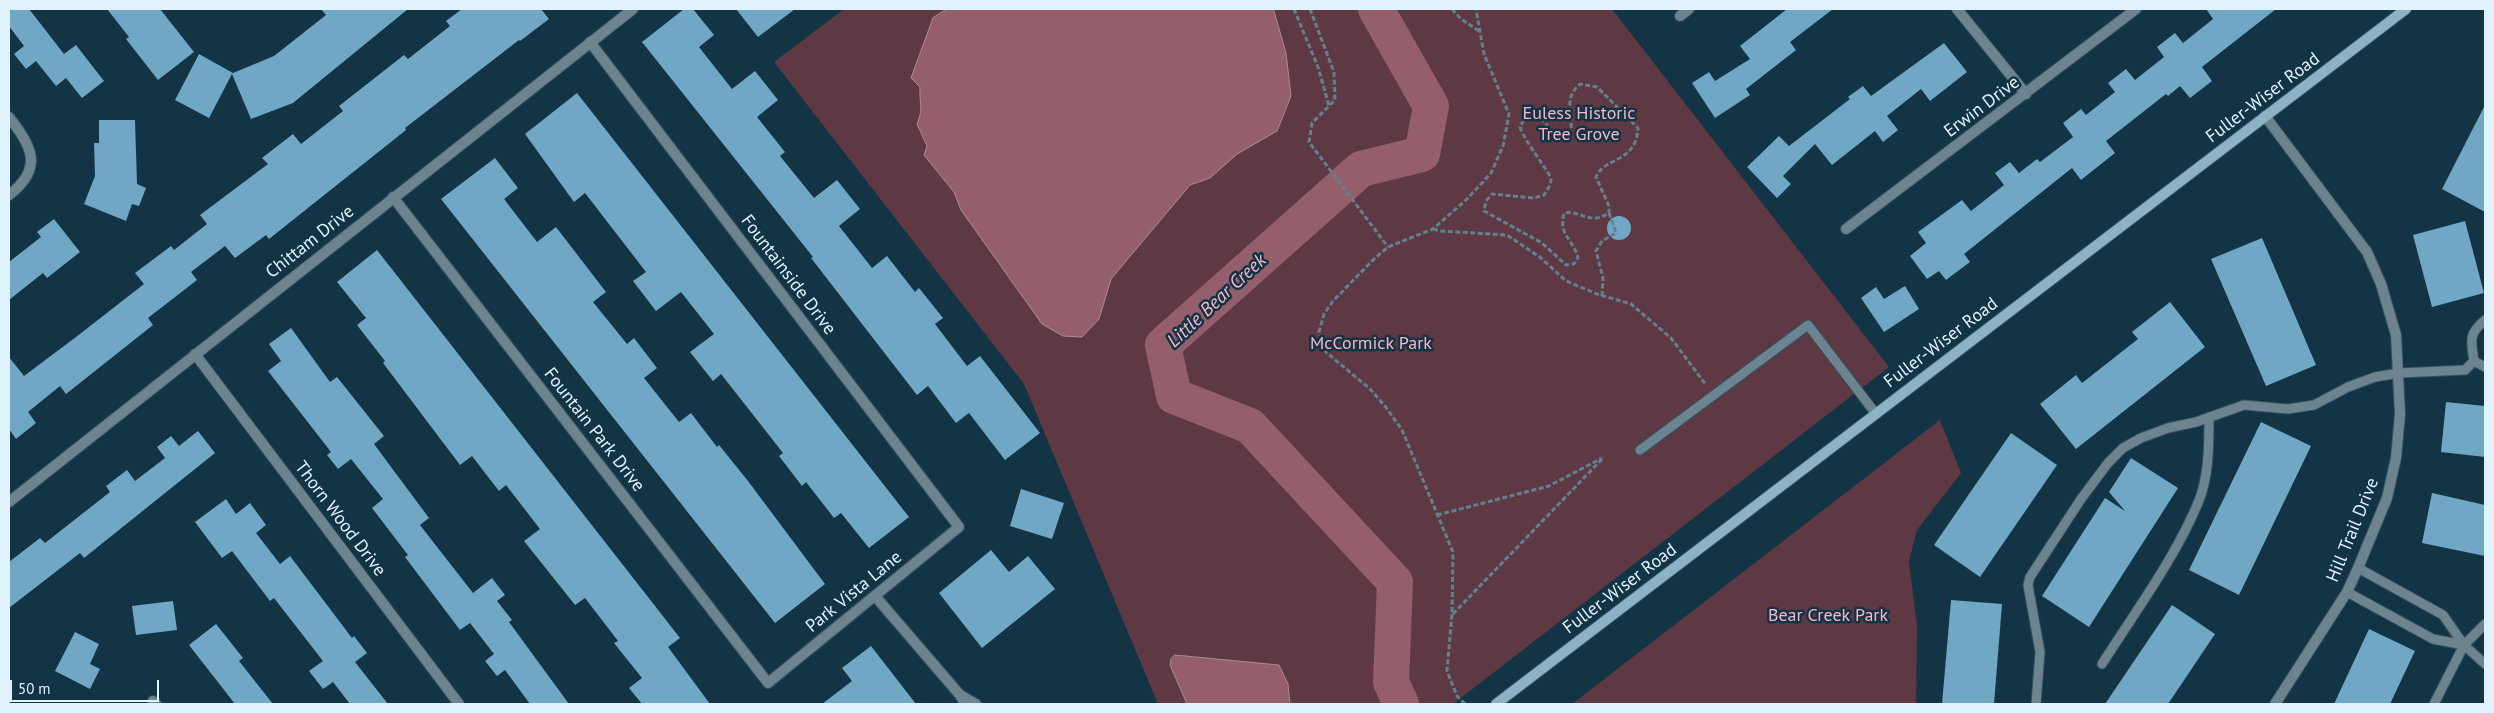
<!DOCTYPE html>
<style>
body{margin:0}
#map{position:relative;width:2494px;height:713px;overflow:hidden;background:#123444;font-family:"PT Sans",sans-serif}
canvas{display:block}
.frame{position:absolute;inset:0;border:10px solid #e0f3fd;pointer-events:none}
.scale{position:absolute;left:10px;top:680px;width:149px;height:22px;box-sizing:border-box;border:2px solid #e0f3fd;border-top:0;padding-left:6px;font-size:15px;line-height:18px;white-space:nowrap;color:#e0f3fd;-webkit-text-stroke:4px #123444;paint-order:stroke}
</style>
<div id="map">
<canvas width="2494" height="713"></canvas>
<div class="frame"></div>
<div class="scale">50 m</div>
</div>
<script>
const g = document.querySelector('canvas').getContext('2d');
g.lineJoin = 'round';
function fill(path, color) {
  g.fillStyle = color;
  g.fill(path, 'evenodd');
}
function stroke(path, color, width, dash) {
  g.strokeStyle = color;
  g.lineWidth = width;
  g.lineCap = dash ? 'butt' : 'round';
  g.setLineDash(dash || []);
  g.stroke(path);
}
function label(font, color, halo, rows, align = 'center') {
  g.font = font + ' "PT Sans",sans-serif';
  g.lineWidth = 5;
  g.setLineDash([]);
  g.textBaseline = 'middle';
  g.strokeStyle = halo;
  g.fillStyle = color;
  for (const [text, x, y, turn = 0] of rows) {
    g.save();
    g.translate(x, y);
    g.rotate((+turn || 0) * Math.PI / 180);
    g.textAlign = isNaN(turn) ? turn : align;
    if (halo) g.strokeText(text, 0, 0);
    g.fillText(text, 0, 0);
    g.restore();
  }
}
fill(new Path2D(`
 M844 9H1612L1889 367 1453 704H1158L1024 384 774 62Z
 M1940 420 1961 473 1917 530 1909 561 1917 626 1916 704H1572Z`), '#5e3943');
const water = new Path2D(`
 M947 9H1273L1274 11 1286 53 1291 96 1277 131 1237 154 1210 178 1190 185 1111 279 1099 319 1082 337 1063 336 1042 324 961 210 954 192 924 155 927 146 917 124C924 108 919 103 920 87L911 78 933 18Z
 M1175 655 1279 665 1288 684 1290 704H1187L1170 665 1171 659Z`);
fill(water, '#945e6d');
stroke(water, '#ab8b98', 1);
stroke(new Path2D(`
 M1376 9 1431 106 1422 154 1361 169 1163 345 1174 396 1250 426 1395 582 1391 682 1401 704`), '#945e6d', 36);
fill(new Path2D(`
 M9 9H29L64 54 76 45 104 81 82 98 66 78 56 86 36 61 26 69 14 54 24 46 9 26Z
 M107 9H160L194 52 158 80 126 39 129 37Z
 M321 9H408L293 103 251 119 232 74 209 118 175 100 199 54 233 73 274 56 326 15Z
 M462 9H541L549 19 520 41 519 40 405 128 406 130 269 239 266 235 235 258 225 246 191 272 197 280 148 318 153 325 66 394 60 386 28 412 36 423 16 439 9 429V357L24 376 76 337 144 284 135 273 171 246 174 250 207 224 200 215 268 164 262 158 293 134 301 144 343 111 339 106 404 55 408 59 450 26 446 21Z
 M684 9H693L714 35 699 47 732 89 755 71 778 100 757 117 785 152 780 156 814 198 837 180 860 209 839 226 872 268 887 256 915 292 919 288 943 318 935 324 967 366 980 356 1040 433 1005 460 969 413 956 423 928 386 917 395 811 258 813 257 642 42Z
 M736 9H795L758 37Z
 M1787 9H1833L1790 42 1796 50 1746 89 1750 95 1715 118 1692 83 1709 72 1715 81 1750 59 1740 46Z
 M2206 9H2276L2202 67 2212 81 2190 98 2180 86 2168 96 2166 94 2106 141 2115 153 2081 180 2072 168 1964 254 1970 262 1946 280 1939 271 1927 279 1910 256 1926 243 1918 232 1962 200 1971 211 2004 185 1995 173 2010 162 2019 173 2037 159 2040 162 2073 137 2063 123 2081 109 2086 115 2115 92 2108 83 2126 69 2135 80 2164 57 2157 47 2175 33 2183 43 2213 19Z
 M1944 43 1967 72 1930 101 1921 89 1887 116 1898 130 1883 142 1875 131 1832 165 1815 144 1783 176 1791 184 1777 198 1747 167 1779 136 1789 146 1850 99 1848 97 1863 86 1871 96Z
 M577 93 909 517 869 548 841 513 834 518 806 482 802 486 779 456 783 453 721 374 713 381 690 352 714 334 681 292 656 311 633 281 646 272 585 193 574 202 525 134Z
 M2485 105V212L2442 189Z
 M99 120H135L137 184 146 188 139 206 132 204 126 221 84 204 95 176 94 143H99Z
 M495 158 518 188 504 199 537 242 556 227 606 292 593 302 627 344 634 338 657 368 644 378 679 422 691 413 717 447 719 445 748 481 825 584 775 623 441 199Z
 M1607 228a12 12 0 1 1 24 0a12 12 0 1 1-24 0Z
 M54 219 80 252 47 278 43 273 9 300V262L41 237 37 232Z
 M2465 221 2484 293 2432 307 2413 235Z
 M2262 238 2316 365 2266 386 2211 259Z
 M377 250 680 638 668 647 710 704H642L629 688 642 678 614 643 618 641 585 598 575 605 524 541 540 529 506 485 499 491 472 456 460 465 383 363 385 361 357 325 366 318 337 282Z
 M1905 286 1919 309 1884 332 1861 298 1876 287 1884 299Z
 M2170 302 2205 347 2076 449 2040 404 2076 375 2082 383 2138 339 2132 332Z
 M291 328 330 382 337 377 384 436 374 444 429 518 420 525 473 593 492 578 505 595 497 601 512 620 509 622 569 704H530L505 670 497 676 485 661 494 654 470 623 460 630 405 557 408 555 372 508 383 499 351 459 338 469 327 455 331 452 268 371 281 361 269 344Z
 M2446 402 2485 406V457L2441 452Z
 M2261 422 2311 446 2239 595 2189 570Z
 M198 431 215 453 84 558 80 553 9 608V562L40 538 45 543 110 492 106 486 127 470 135 481 165 458 157 447 171 436 179 446Z
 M2011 433 2057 465 1980 577 1934 545Z
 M2131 458 2178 488 2089 627 2042 596 2105 498 2125 511 2109 492Z
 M1021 489 1064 503 1052 539 1010 526Z
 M2432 493 2485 505V556L2422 543Z
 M226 499 236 514 250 503 266 525 256 533 280 564 290 556 352 638 354 636 367 653 355 662 388 704H350L333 682 323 689 309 671 323 661 274 598 270 601 232 551 222 558 195 522Z
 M991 550 1009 572 1028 556 1055 589 982 648 939 593Z
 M1951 600 2002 604 1994 704H1942Z
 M173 601 177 630 136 635 132 606Z
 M2172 605 2215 634 2168 704H2105Z
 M216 624 243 658 239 661 273 704H235L189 645Z
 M2369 629 2415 651 2390 704H2334Z
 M75 632 99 644 90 664 100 669 90 689 55 671Z
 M871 646 916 704H822L852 681 842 668Z`), '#6fa7c5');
const lane = new Path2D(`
 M2474 361C2471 341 2468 334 2485 320
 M2474 361 2485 367
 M1640 450 1808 325 1876 414
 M2358 568 2443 615 2464 645 2485 664
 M2347 592 2433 639 2464 645
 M2102 664C2135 612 2174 560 2198 503 2209 477 2209 446 2209 417
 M2036 704 2040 652 2028 585 2030 577 2081 499 2108 463 2123 448 2141 438 2168 428 2196 422 2244 405 2288 409 2314 405 2348 387 2375 377 2399 373 2465 370 2474 361
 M2434 704 2464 645 2485 624`);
const street = new Path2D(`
 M1957 9 2026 94
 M1680 16 1689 9
 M2265 116 2367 252 2381 284 2396 335 2400 414 2396 458 2387 498 2358 568 2347 592 2275 704
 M9 117C32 147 44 168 9 195
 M393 197 768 683 959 527 590 42
 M1846 229 2136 9
 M195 354 459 704
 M9 502 633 9
 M875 596 960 695 965 704
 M960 695 976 704
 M153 701 156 704`);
const secondary = new Path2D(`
 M1496 704 2406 9`);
stroke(lane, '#335362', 11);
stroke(street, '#335362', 12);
stroke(secondary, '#335362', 12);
stroke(new Path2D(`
 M1294 9 1318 67 1329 106
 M1310 9 1334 72 1335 100 1312 123 1309 142 1388 247
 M1452 9 1461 19 1479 31
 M1433 229 1441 231 1507 235 1541 258 1566 281 1597 294 1631 304 1671 338 1706 385
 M1602 296 1603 278 1596 251 1602 241 1616 233 1609 213C1588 226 1583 210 1564 213 1558 236 1573 238 1578 258L1574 264 1566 265 1542 243 1484 211 1486 201 1492 194 1534 198 1544 195C1547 190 1551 185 1551 180 1551 173 1525 143 1520 127L1524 120 1539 117C1547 123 1551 133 1560 139L1571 130C1573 110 1563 99 1580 84L1597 87 1638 128C1636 164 1605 156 1596 177L1609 206V213
 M1437 515 1549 486 1602 458
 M1453 614 1604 457
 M1465 704 1457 696 1447 671 1452 614 1453 552 1402 430 1385 406 1370 389 1326 352 1319 332 1324 314 1333 301 1374 259 1388 247 1433 229 1467 199 1491 173 1503 146 1509 114 1484 54 1476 9`), '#63808d', 3, [5, 2.5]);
stroke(lane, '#6c8390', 9);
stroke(street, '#6c8390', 10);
stroke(secondary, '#8db2c6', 10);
label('18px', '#e0f3fd', '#123444', [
 ["Fuller-Wiser Road",2263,98,-37],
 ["Erwin Drive",1982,107,-37],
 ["Chittam Drive",310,242,-38],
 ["Fountainside Drive",788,275,53],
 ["Fuller-Wiser Road",1941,343,-37],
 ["Fountain Park Drive",594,430,52],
 ["Thorn Wood Drive",340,519,53],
 ["Hill Trail Drive",2353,530,-68],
 ["Fuller-Wiser Road",1620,589,-37],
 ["Park Vista Lane",854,592,-39]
]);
label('18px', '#fab5c7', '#123444', [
 ["Euless Historic",1579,114],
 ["Tree Grove",1579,135],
 ["McCormick Park",1371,344],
 ["Bear Creek Park",1828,616]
]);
label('italic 19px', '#fdb8ca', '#123444', [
 ["Little Bear Creek",1217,301,-43]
]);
</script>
